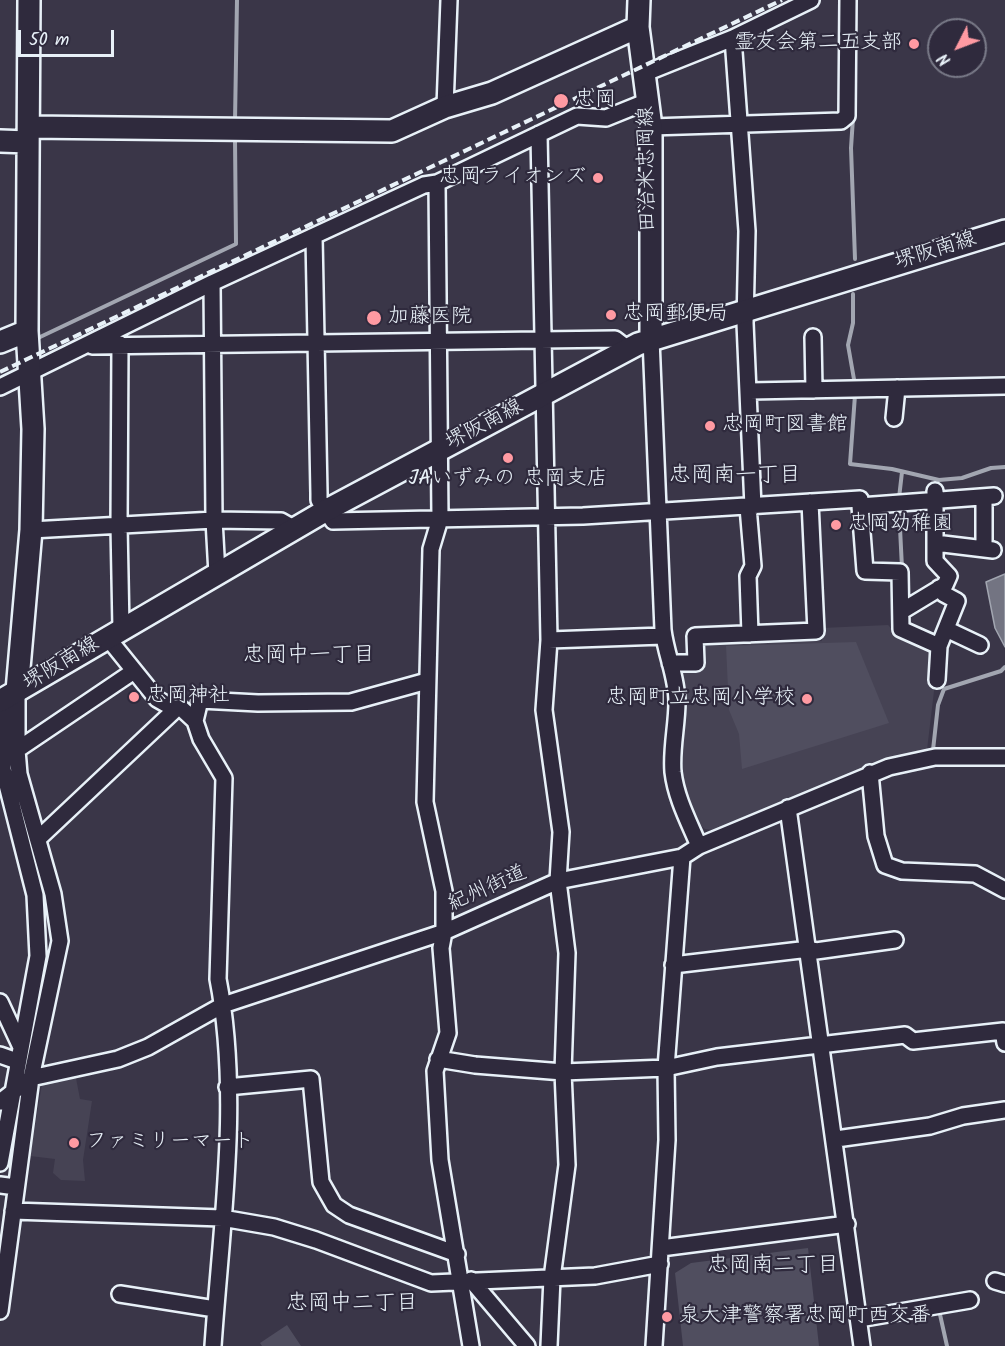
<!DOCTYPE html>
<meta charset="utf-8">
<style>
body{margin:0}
#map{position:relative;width:1005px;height:1346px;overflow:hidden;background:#3a3648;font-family:Kalam,sans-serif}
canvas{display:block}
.north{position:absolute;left:927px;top:18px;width:60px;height:60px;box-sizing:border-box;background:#2f2a3d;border:2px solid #797a88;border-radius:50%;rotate:228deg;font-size:16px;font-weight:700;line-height:24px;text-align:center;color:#e8f1f8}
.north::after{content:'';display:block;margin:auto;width:21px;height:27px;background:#ff9aa2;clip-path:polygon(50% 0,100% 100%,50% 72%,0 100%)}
.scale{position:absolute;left:18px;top:30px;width:96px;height:27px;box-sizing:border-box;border:3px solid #e8f1f8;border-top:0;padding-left:8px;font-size:18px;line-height:21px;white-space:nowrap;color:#e8f1f8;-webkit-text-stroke:4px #2f2a3d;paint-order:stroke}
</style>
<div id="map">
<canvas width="1005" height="1346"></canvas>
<div class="north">N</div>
<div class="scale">50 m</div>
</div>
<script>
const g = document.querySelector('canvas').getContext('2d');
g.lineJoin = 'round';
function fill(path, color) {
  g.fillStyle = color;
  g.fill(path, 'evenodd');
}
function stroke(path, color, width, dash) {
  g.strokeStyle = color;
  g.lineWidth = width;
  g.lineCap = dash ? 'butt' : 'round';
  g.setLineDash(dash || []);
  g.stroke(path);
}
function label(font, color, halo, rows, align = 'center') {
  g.font = font + ' Kalam,"Klee One",sans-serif';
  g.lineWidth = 4.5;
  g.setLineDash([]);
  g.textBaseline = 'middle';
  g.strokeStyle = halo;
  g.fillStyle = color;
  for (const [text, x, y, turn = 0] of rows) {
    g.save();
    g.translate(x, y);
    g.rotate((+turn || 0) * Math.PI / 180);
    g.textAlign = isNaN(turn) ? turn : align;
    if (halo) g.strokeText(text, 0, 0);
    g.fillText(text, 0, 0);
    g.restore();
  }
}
fill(new Path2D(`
 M888 625 895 632 939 649 927 750 867 767 721 831 705 829 694 820 682 774 683 729 679 668H702L701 645 822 641V628Z
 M75 1073 80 1099 92 1101 83 1160 85 1181 61 1180 53 1173 55 1159 30 1156 42 1084 45 1081Z`), '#464354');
fill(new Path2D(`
 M856 642 889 723 742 769 739 734 729 710 726 646Z
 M808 1248 819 1346H683L675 1273 691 1263Z
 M287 1325 301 1346H262L260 1343Z`), '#504e5f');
const water = new Path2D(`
 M1005 574V647L995 628 986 582Z`);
fill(water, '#737482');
stroke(water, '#a2a6b1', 1.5);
stroke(new Path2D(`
 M853 118 851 148 855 259
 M235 121 237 0
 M853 294V323L848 345 855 385
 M38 338 236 244 235 139
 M855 395 850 464 892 469 939 480 962 478 991 468 1005 467
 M899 498 902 472
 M899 508 902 568
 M931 751 933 750 938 705 944 689 1001 671 1005 667
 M939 1310 947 1346`), '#a2a6b1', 4);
const street = new Path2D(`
 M733 38 747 231 745 323 753 507
 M643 74 733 38 811 0
 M445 107 449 0
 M651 127 841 121 847 116 848 0
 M539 134 549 640 544 710 561 832 558 881 567 953 563 1072 567 1165 552 1278 549 1346
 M437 183 440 519 431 549 425 802 444 891V932L441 948 448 1033 435 1071 440 1160 471 1346
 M314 237 319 494V500L333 521 583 516 860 499V506L994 496
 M212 283 214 520 217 574
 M813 337 814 390
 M651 339 663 630C666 655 677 677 677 702 677 725 671 749 673 772 676 798 689 822 699 846
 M120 344 119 525 121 629
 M92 346 615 339 628 349
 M0 387 212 283 424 185 437 183 577 116 606 118 648 101
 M750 391 1005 386
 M894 418 897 388
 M860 506 865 571 900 572 901 629 939 646 957 601 944 594 939 588
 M748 507 753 566 748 576 750 634
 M31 530 214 520 281 521 295 529
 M935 543 993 550
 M984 548V497
 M902 611 945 585 949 576 935 561V491
 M946 629 980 645
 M107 637 157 699 173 708 182 709 195 721 201 739 224 778 218 979C241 1097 221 1227 213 1346
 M549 640 663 636
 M670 663H696L695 636 816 631 810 502
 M937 680 939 646
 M195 721 200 700 258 703 351 702 427 681
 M17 750 134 671
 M870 773 876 836 885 865 902 871 975 874 1005 890
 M788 808 862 1346
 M39 838 177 708
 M673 965 809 949 816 951 895 940
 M0 1002 21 1047
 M0 1055 17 1061
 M438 1059 475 1065 563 1072 666 1068 717 1057 905 1035 913 1041 1003 1031 1005 1043
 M227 1087 311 1079 321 1182 334 1205 349 1215 457 1254
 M0 1102 31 1078 118 1059 148 1047 223 1005 444 932 558 881 682 857 699 846 889 767 935 757H1005
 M836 1139 930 1126 963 1116 1005 1110
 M0 1163 38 956 35 895 3 769 6 716 15 697
 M0 1185 16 1187
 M13 1211 222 1218 274 1227 316 1240 431 1283 595 1276 660 1264
 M661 1248 847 1224
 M471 1280 527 1346
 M995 1281 1005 1284
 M120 1294 215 1309
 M0 1311 31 1078 60 941 53 894 19 774 17 750V691
 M859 1319 970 1300
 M654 1346 667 1140 666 1068 682 857`);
const secondary = new Path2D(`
 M639 0 638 27 651 127V339
 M29 127 392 131 445 107 492 93 638 27
 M0 141 28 142
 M0 342 27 331
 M17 691 31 530 33 429 27 331 29 0
 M0 701 325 511 638 344 1005 231`);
stroke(street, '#e8f1f8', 20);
stroke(secondary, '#e8f1f8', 26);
stroke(street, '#2f2a3d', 15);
stroke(secondary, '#2f2a3d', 21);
stroke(new Path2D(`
 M0 372 782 0`), '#e8f1f8', 4, [9, 4.5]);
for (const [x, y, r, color] of [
 [914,44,6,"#ff9aa2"],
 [561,101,8,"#ff9aa2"],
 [598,178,6,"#ff9aa2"],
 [611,315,6,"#ff9aa2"],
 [374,318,8,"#ff9aa2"],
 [710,426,6,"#ff9aa2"],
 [508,458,6,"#ff9aa2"],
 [836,525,6,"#ff9aa2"],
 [134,697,6,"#ff9aa2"],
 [807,699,6,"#ff9aa2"],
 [74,1143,6,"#ff9aa2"],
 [667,1317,6,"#ff9aa2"]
]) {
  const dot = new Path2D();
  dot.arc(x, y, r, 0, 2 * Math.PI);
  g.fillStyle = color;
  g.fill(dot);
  stroke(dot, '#2f2a3d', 2);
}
label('21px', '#e8f1f8', '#2f2a3d', [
 ["霊友会第二五支部",902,44,"right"],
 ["忠岡",574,101],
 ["忠岡ライオンズ",586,178,"right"],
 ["忠岡郵便局",623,315],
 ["加藤医院",388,318],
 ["忠岡町図書館",722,426],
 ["JAいずみの 忠岡支店",508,480,"center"],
 ["忠岡幼稚園",848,525],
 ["忠岡神社",146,697],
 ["忠岡町立忠岡小学校",795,699,"right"],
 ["ファミリーマート",86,1143],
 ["泉大津警察署忠岡町西交番",679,1317]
], 'left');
label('21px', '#e8f1f8', '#2f2a3d', [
 ["田治米忠岡線",649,169,-91],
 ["堺阪南線",936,252,-17],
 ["堺阪南線",485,426,-28],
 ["堺阪南線",62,665,-31],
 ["紀州街道",488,890,-24]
]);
label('22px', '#e8f1f8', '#2f2a3d', [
 ["忠岡南一丁目",735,477],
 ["忠岡中一丁目",309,657],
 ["忠岡南二丁目",773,1267],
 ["忠岡中二丁目",352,1305]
]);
</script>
